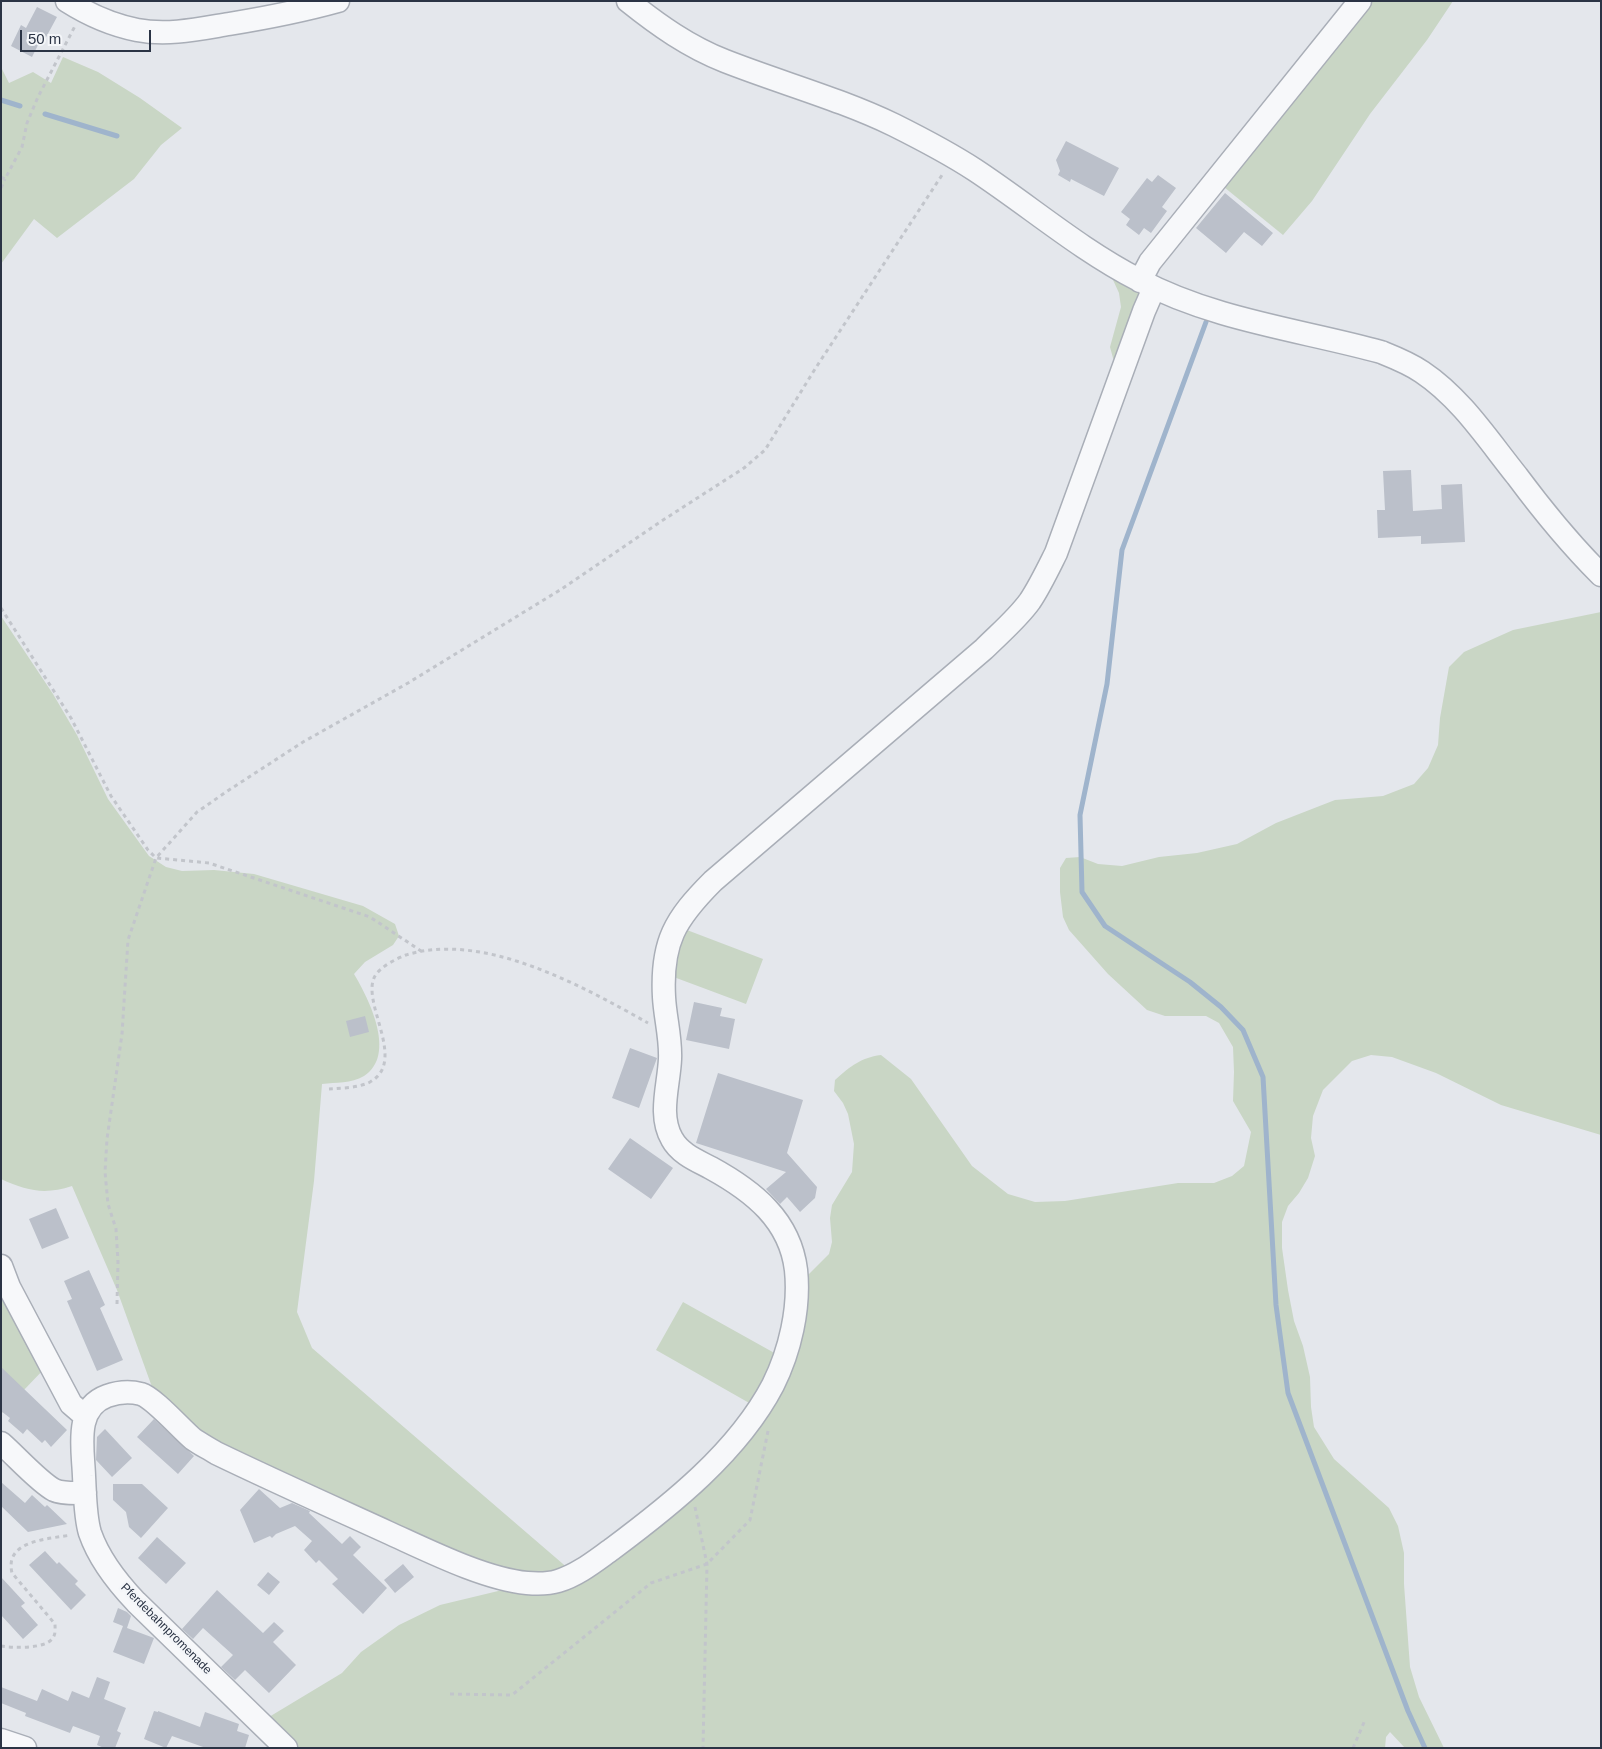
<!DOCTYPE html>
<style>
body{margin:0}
#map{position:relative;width:1602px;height:1749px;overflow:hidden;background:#e4e7ec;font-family:Arial,sans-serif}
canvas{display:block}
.frame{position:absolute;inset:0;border:2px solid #2b3445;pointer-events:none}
.scale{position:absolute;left:20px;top:30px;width:131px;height:22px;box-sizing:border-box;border:2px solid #2b3445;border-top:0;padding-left:6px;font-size:15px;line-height:18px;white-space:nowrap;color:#2b3445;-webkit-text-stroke:4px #f4f6f9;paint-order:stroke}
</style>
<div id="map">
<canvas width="1602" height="1749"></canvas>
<div class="frame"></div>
<div class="scale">50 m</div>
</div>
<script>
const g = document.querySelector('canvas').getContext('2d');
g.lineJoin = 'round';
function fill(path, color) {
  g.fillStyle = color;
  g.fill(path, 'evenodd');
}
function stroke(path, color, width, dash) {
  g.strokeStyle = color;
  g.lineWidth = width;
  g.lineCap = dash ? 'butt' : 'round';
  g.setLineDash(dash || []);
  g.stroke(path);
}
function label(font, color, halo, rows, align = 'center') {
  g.font = font + ' Arial,sans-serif';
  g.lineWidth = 5;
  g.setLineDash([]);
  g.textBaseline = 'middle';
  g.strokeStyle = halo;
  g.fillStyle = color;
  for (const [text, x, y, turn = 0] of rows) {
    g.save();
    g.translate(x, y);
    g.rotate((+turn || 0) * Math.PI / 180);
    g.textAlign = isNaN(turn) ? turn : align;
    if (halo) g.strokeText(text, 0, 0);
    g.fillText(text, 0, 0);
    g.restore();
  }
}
fill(new Path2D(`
 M1366 1H1453L1427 40 1370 114 1312 201 1283 235 1219 183Z
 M63 57 98 72 140 98 182 128 161 145 134 179 57 238 34 219 1 264V67L9 83 33 72 51 83Z
 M1108 269 1139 290 1141 298 1119 365 1113 358 1110 347 1121 307 1119 293Z
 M1601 612V1135L1501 1105 1436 1073 1392 1057 1371 1055 1352 1061 1323 1090 1313 1116 1311 1138 1315 1156 1308 1178 1299 1193 1288 1206 1282 1222V1248L1288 1290 1294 1321 1303 1346 1310 1377 1311 1407 1314 1427 1334 1459 1389 1508 1398 1526 1404 1553V1584L1410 1667 1419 1697 1444 1748H1405L1390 1732 1386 1737 1385 1748H293L264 1720 342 1673 361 1652 399 1625 440 1605 519 1586 548 1589 742 1443 806 1277 829 1254 832 1242 830 1218 832 1205 852 1172 854 1144 848 1114 843 1103 834 1091 835 1080C851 1066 860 1058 881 1055L911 1079 972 1166 1008 1194 1035 1202 1065 1201 1178 1183H1214L1232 1176 1244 1166 1251 1132 1233 1101 1234 1072 1233 1047 1219 1023 1206 1016H1165L1147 1010 1108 974 1069 930 1063 917 1060 892V868L1066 858 1080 857 1098 864 1122 866 1159 857 1197 853 1237 844 1276 823 1335 800 1383 796 1414 784 1428 768 1438 745 1440 718 1449 667 1464 652 1513 630Z
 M1 616 53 694 77 735 108 799 149 856 166 867 182 871 214 870 254 874 363 906 395 924 399 936 393 945 365 962 354 974C369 999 397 1055 364 1076 351 1084 336 1082 322 1084L314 1181 297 1312 312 1348 570 1570 560 1575 490 1571 217 1448 152 1387 117 1290 72 1186C45 1195 27 1191 1 1179Z
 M679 927 763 959 746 1004 671 976Z
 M1 1280 45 1368 1 1414Z
 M683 1302 778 1355 751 1404 656 1350Z`), '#c9d6c5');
stroke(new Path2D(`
 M1 100 20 106
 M45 114 117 136
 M1206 322 1122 550 1107 684 1080 815 1082 892 1105 926 1190 982 1221 1007 1243 1030 1263 1077 1276 1305 1288 1393 1408 1711 1425 1748`), '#9fb4cc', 5);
fill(new Path2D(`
 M37 7 57 17 44 41 41 39 32 57 11 46 21 25 26 28Z
 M1066 141 1119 168 1104 196 1071 179 1070 182 1058 175 1060 171 1056 160Z
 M1158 175 1176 188 1162 207 1167 211 1151 233 1144 228 1139 235 1126 225 1130 219 1121 212 1147 178 1152 182Z
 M1225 193 1273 233 1262 246 1244 232 1226 253 1196 228Z
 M1411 470 1413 511 1442 509 1441 485 1462 484 1465 542 1421 544V536L1378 538 1377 510H1385L1383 471Z
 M694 1002 722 1008 720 1016 735 1019 729 1049 686 1040Z
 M365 1016 369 1032 350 1037 346 1021Z
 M630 1048 657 1058 639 1108 612 1098Z
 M718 1073 803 1100 787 1153 817 1187 815 1198 800 1212 787 1197 780 1204 766 1189 786 1172 696 1143Z
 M630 1138 673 1168 651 1199 608 1169Z
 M56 1208 69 1238 42 1249 29 1219Z
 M89 1270 105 1305 100 1308 123 1360 97 1371 67 1301 72 1299 64 1281Z
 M1 1367 67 1430 51 1447 45 1440 42 1443 27 1429 23 1434 8 1421 10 1418 1 1411Z
 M154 1419 194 1456 178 1474 137 1437Z
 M105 1429 132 1458 112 1477 96 1460 97 1437Z
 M1 1482 25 1503 32 1495 45 1507 47 1505 67 1524 28 1532 1 1506Z
 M113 1484H142L168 1508 141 1538 129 1527 126 1512 113 1500Z
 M259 1489 280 1508 292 1503 310 1511 309 1513 342 1544 350 1536 361 1547 353 1555 387 1588 363 1614 332 1584 338 1579 319 1560 316 1563 304 1550 312 1541 295 1526 276 1534 272 1538 270 1536 254 1543 240 1510Z
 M157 1537 186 1563 166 1584 138 1558Z
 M45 1551 57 1564 59 1562 78 1581 75 1584 86 1595 71 1610 29 1565Z
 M403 1564 414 1577 395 1593 384 1580Z
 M268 1572 280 1582 269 1595 257 1585Z
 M1 1577 25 1603 21 1606 38 1625 23 1639 1 1615Z
 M217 1590 263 1633 274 1622 284 1631 273 1642 296 1665 269 1693 245 1670 235 1680 221 1667 233 1655 203 1628 193 1639 182 1629Z
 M118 1608 127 1612 131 1616 127 1628 154 1638 144 1664 113 1652 123 1626 113 1622Z
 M97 1677 110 1682 104 1699 126 1708 117 1731 121 1733 115 1748H104L97 1745 100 1736 73 1726 70 1733 25 1716 26 1713 1 1703V1687L37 1701 42 1689 68 1701 72 1691 89 1698Z
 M154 1711 158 1712V1711L200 1727 205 1712 239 1724 237 1731 249 1735 245 1748H206L172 1736 166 1748 144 1739Z`), '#bbc0ca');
const minor = new Path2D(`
 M67 1C89 15 112 25 137 30 168 36 199 29 229 24 266 18 302 11 338 1
 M628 1C658 25 689 47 725 61 781 83 840 99 894 125 922 139 949 153 975 170 1031 207 1079 249 1139 280 1214 320 1301 330 1381 352 1396 358 1409 363 1422 372 1461 398 1488 440 1517 476 1543 511 1570 544 1601 575
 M1140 281 1150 262 1360 1
 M1 1266 9 1287 71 1404 85 1416
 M1 1443C15 1455 39 1482 54 1490 63 1494 75 1493 85 1493
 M1 1740 25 1748
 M286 1748 136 1602C117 1582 99 1559 90 1533 85 1517 85 1493 84 1476 83 1448 74 1408 107 1396 118 1392 130 1391 141 1394 154 1398 181 1429 193 1439 200 1444 208 1448 216 1453 272 1480 330 1506 387 1532 427 1550 484 1579 527 1583 538 1584 548 1584 558 1581 578 1575 595 1561 612 1549 671 1505 738 1452 773 1385 790 1351 800 1308 796 1270 790 1220 753 1191 711 1168 698 1161 680 1154 672 1139 658 1115 669 1085 670 1059 671 1038 665 1017 664 997 661 942 675 919 713 881L984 649C1000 633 1017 619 1030 601 1040 586 1048 569 1056 553L1144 311 1154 288`);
stroke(minor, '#a9aeb7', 25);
stroke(new Path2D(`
 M1 177 5 179 22 147 27 123 38 97 75 26
 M1 188 5 179
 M1 608 71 718 111 796 148 850 156 858 209 863 370 917 421 951
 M329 1089C342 1088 358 1088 370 1082 408 1061 360 1002 375 976 381 966 396 959 406 955 484 931 582 986 648 1023
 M117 1304 118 1262 116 1229 108 1204 105 1172 107 1139 122 1034 128 940 156 858 197 812 229 790 303 742 408 683 560 590 660 522 744 468 765 450 815 369 944 172
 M695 1507 707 1564 703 1748
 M1 1646C13 1648 44 1649 52 1639 56 1635 55 1629 55 1624L12 1573C4 1540 49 1539 71 1535
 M450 1694 512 1695 651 1583 707 1564 750 1520 768 1431
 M1353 1748 1365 1720`), '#c2c5cb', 3, [4, 4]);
stroke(minor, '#f7f8fa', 22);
label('12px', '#2b3445', '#f4f6f9', [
 ["Pferdebahnpromenade",166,1629,45]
]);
</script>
